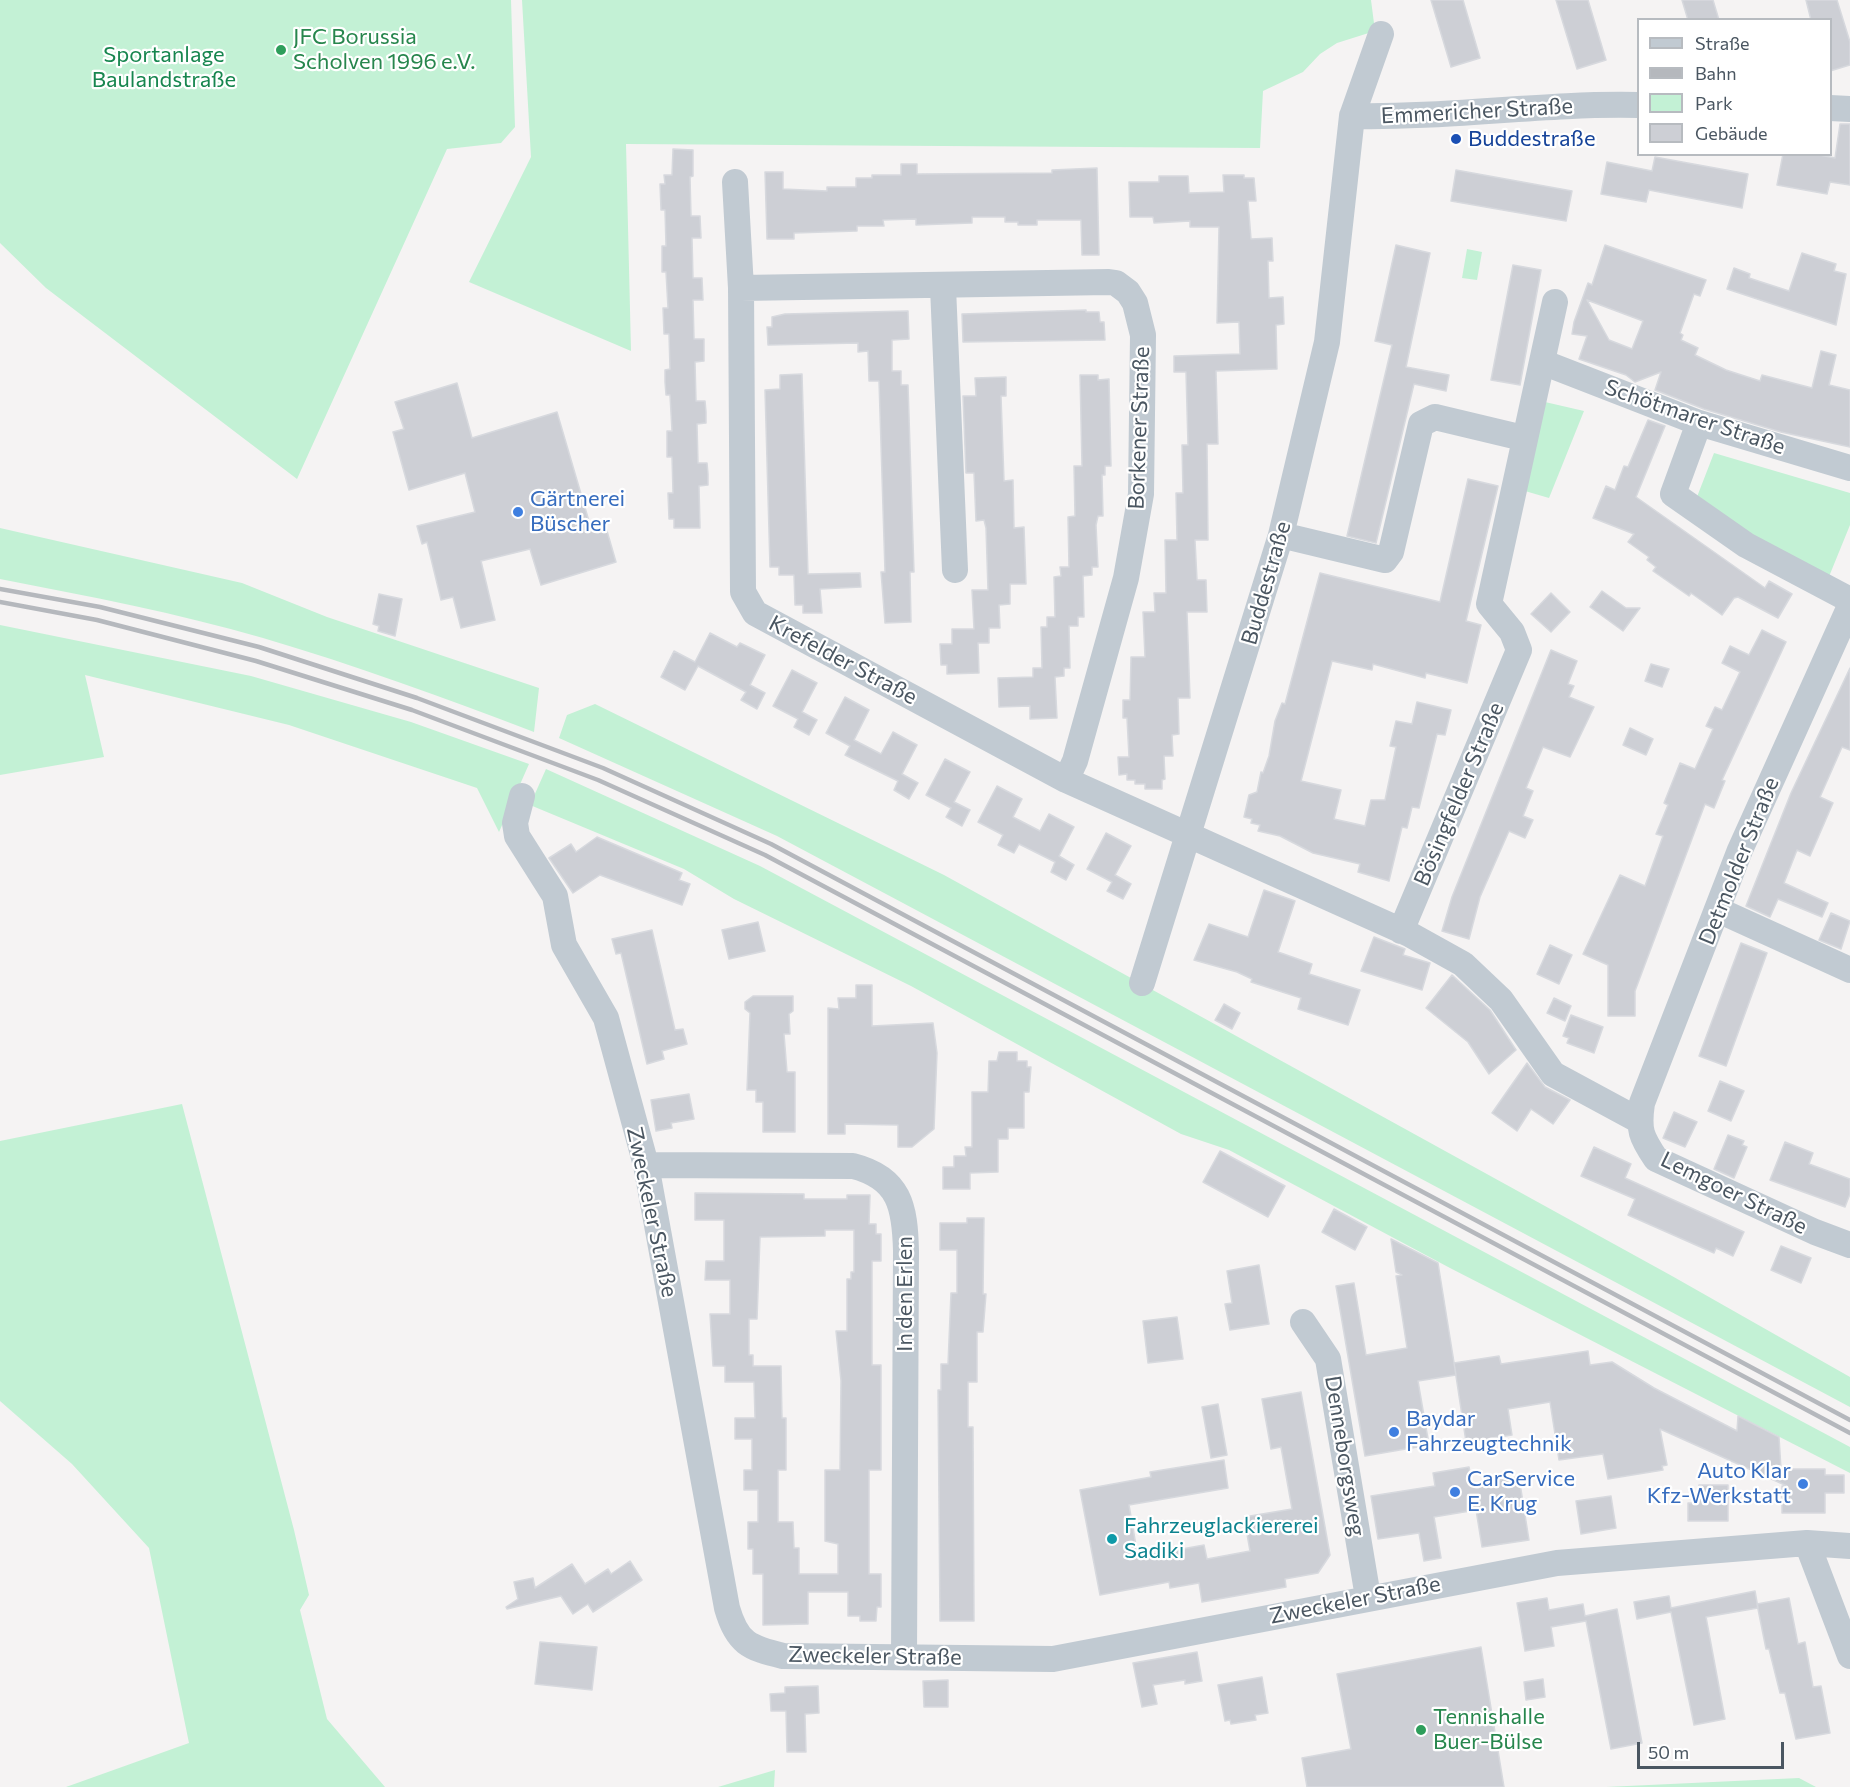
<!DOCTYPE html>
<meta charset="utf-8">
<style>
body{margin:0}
#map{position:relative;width:1850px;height:1787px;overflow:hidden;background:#f5f3f3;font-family:Commissioner,sans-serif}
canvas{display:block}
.legend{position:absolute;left:1637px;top:18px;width:195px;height:138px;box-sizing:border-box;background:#fff;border:2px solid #b7bbc0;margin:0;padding:8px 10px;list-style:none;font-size:18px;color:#4a5661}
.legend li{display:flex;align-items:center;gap:12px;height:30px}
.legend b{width:30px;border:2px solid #b7bbc0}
.scale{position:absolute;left:1637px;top:1742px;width:147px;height:27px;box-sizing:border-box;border:3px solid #4a5661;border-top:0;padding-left:8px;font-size:18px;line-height:21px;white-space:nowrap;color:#4a5661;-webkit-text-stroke:4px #fff;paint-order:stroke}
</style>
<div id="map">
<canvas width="1850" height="1787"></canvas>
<ul class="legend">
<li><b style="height:8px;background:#c1cad2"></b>Straße</li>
<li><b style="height:8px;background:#b5b8bd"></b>Bahn</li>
<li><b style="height:16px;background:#c3f1d5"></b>Park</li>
<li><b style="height:16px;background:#cdcfd5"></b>Gebäude</li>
</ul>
<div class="scale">50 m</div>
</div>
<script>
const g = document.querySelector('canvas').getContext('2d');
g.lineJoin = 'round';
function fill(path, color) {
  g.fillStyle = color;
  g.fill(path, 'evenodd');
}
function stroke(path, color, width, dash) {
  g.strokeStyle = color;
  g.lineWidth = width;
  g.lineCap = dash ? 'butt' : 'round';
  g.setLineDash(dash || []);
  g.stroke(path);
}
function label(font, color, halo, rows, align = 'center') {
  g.font = font + ' Commissioner,sans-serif';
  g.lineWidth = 4.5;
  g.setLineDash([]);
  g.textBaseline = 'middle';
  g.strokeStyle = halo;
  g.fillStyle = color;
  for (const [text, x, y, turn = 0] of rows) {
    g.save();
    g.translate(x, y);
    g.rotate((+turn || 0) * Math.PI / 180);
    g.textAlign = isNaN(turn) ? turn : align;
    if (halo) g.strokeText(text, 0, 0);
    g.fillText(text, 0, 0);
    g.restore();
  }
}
fill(new Path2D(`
 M0 0H511L515 127 501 143 447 149 297 479 46 288 0 243Z
 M522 0H1371L1375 31 1337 43 1320 54 1303 72 1263 91 1260 148 626 144 631 351 469 282 531 157Z
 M1467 249 1482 252 1477 280 1462 278Z
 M1545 402 1584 411 1549 498 1525 491Z
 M1714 453 1850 493V525L1828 579 1695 502Z
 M0 528 242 583 327 617 539 688 534 732C445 698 355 665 263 638 177 613 88 596 0 579Z
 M0 625 251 676 411 722 529 764 499 832 477 788 289 725 85 675 104 757 0 775Z
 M595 704 944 875 1672 1276 1850 1377V1407L777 836 559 738 567 715Z
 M546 769 760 866 1850 1447V1473L1450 1268 1229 1150 1181 1134 911 986 734 899 684 869 530 805Z
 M182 1104 294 1530 309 1595 300 1610 327 1719 385 1787H66L189 1743 149 1548 72 1464 0 1401V1141Z
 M775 1770 774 1787H718Z
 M1799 1778 1816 1787H1606Z`), '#c3f1d5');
const building = new Path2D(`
 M1431 0H1463L1480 58 1451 67Z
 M1556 0H1588L1606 60 1577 69Z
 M1682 0H1713L1719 20H1688Z
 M1806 0H1837L1850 42V65L1830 71V20H1811Z
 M1840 124H1850V185L1830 182 1827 194 1777 185 1783 154H1815L1835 158Z
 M673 149 693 150V176L690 177 691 216H700L701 238H692L693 278H702L703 300H693L694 339H704V361L695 362 696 401H705L706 412V423L697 424 698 463H707L708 474V485L699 486 700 528H674V519H669L668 493H673L672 457H667V431H672L670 395H666L665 382V370L670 369 669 334H664L663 308H668L666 272H662V246H666L665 210H661L660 184H665L664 175H672Z
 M1655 157 1748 174 1742 208 1649 190 1646 202 1601 194 1607 162 1652 171Z
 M901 164H917V174L1052 173V170L1097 168 1099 255H1082L1081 220H1037V225H1018V222H1005V217H972V223L916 225V219L883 220 884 226H857V231L794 233V239H767L765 172H783V189L827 191V187H856V178H872V175H901Z
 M1456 170 1572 191 1566 221 1451 201Z
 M1223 175H1244V178H1254L1256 201H1248L1251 239 1272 238 1273 261H1268L1269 298 1283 297 1284 324 1276 325 1277 369 1216 371 1218 444H1207L1208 540H1195L1197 580H1206L1207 612H1187L1190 698H1178L1179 734 1172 735 1173 756H1164L1165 779 1162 780V789H1145V784H1135V780H1127V774L1119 775 1118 757H1129L1127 718H1123V700H1130L1131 657H1145L1143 612H1155L1154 593H1166L1165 540H1177L1176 493H1183L1182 445H1188L1186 372H1174V356L1240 354 1239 322 1217 323 1219 227H1190V221L1154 223 1153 217H1130L1129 182H1159V176H1188L1189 193 1224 192Z
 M1396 245 1430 253 1406 367 1449 375 1446 391 1414 384 1376 543 1347 536 1392 345 1375 341Z
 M1605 245 1706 280 1700 296 1694 294 1680 333 1683 335 1681 340 1698 348 1695 355 1726 370 1760 381 1762 375 1812 388 1821 351 1836 355 1829 385 1850 390V447L1781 432 1704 409 1655 390 1661 372 1635 382 1626 375 1579 359 1587 336 1572 334 1574 322 1588 283 1592 285ZM1587 300 1643 321 1632 349 1609 340Z
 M1802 253 1836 264 1834 271 1846 274 1836 325 1727 289 1734 268 1750 274 1749 278 1789 291Z
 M1513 265 1541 270 1520 385 1491 380Z
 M1086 310V312H1099L1100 322H1104L1105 340 963 342 962 314Z
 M908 311 909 339 892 340V371H901V385H908L914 572H910L911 622 885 623 881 572H885L879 381H869L868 351 858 352V343L768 345 767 327H772V317L785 314Z
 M802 374 808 574 860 573 861 587 820 589 822 613H803V605H795L794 575H779V567H770L765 390 780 389V375Z
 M1080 375H1098V380L1109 379 1111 466H1105V475H1102L1103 516H1098L1096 525 1098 567H1092V575L1083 576 1084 617H1078V626H1069L1070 668H1064V676L1055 677 1057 718 1030 719V706L999 707 998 678 1033 677V668H1042L1041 627H1047V617H1055L1054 577 1061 576 1060 567H1069L1068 517 1075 516 1074 466H1082Z
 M1006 377V396H1001L1004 481 1013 480 1014 528 1024 527 1026 584H1010V604L999 605 1000 628H989V643H978L979 673 947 674V665H941L940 644H952V629H974L972 590H988L986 528 984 520 976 521 974 473H966L963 396H976L975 378Z
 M457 383 472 438 557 412 591 528 605 524 616 562 541 585 530 549 481 561 495 620 461 628 453 597 441 600 427 542 422 544 417 526 475 512 465 473 409 490 393 432 404 429 395 402Z
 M1648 420 1665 426 1636 497 1765 588 1769 581 1792 594 1778 618 1738 597 1734 598 1722 615 1691 593 1689 596 1653 571 1656 567 1647 560 1649 557 1628 542 1634 534 1593 518 1606 486 1615 490 1624 466 1628 467Z
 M1468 479 1498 486 1466 621 1481 625 1467 683 1426 673 1425 678 1373 664 1372 670 1332 661 1301 781 1341 790 1334 819 1365 826 1371 800H1385L1396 747 1390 746 1396 721 1412 724 1417 702 1451 710 1445 735 1437 734 1419 808 1412 807 1407 828 1402 827 1389 881 1358 872 1360 864 1313 853 1280 836 1258 831 1260 825 1251 823 1252 819 1244 817 1249 795 1257 792 1261 772 1263 773 1269 756 1275 721 1282 703 1285 704 1320 573 1440 602Z
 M1602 591 1626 608H1640L1623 631 1590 607Z
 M1551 593 1570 612 1551 632 1531 614Z
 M379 594 402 599 395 636 378 631 379 626 373 624Z
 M1762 630 1786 642 1722 780 1725 781 1714 808 1705 804 1635 991V1016H1608V965L1583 954 1620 875 1645 886 1663 836 1656 834 1668 805 1664 803 1680 763 1695 769 1713 729 1706 726 1715 707 1722 710 1740 672 1722 663 1730 646 1749 655Z
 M710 633 737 647 740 643 765 655 750 685 765 693 757 709 741 700 746 692 698 666 685 690 661 677 674 651 695 662Z
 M1551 650 1577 661 1568 684 1574 686 1569 697 1594 707 1570 757 1543 747 1526 788 1533 791 1523 816 1533 820 1525 838 1509 831 1480 897 1469 939 1442 931 1452 897Z
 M1651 664 1669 669 1662 687 1645 681Z
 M1850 668V750L1842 747 1820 797 1833 803 1810 856 1797 850 1784 883 1828 903 1822 917 1778 899 1770 917 1746 906 1791 793Z
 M792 670 817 683 802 712 817 720 809 735 794 727 798 719 773 706Z
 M845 697 869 710 854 740 881 754 893 732 917 745 902 774 918 783 909 799 894 790 898 781 845 755 850 746 826 733Z
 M1630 728 1653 739 1646 755 1623 745Z
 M945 759 970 772 954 802 970 810 962 826 946 817 951 808 926 795Z
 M997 786 1022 799 1013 817 1040 831 1049 814 1074 827 1059 856 1074 865 1066 880 1051 872 1055 862 1019 844 1014 853 998 845 1003 835 978 822Z
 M1106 833 1131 846 1115 875 1131 884 1123 899 1107 891 1112 882 1087 869Z
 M597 837 682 873 679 880 690 884 682 905 600 875 573 893 549 858 571 844 576 852Z
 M1264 890 1295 901 1278 952 1312 964 1309 974 1360 990 1348 1025 1298 1009 1301 998 1251 982 1252 979 1237 972 1194 960 1209 924 1248 937Z
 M1831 913 1850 921 1841 949 1819 940Z
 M758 922 765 951 729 959 722 930Z
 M652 930 675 1030 683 1029 687 1044 662 1051 664 1059 647 1064 621 953 616 954 612 939Z
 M1374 937 1405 949 1403 955 1430 963 1422 990 1361 971Z
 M1741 943 1767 953 1726 1066 1699 1056Z
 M1550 945 1572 955 1559 984 1537 974Z
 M1452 975 1490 1010 1516 1050 1489 1074 1468 1042 1426 1008Z
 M856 985H872V1026L933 1023 937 1053 934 1129 912 1147H898V1125L845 1124V1134H828V1008L839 1009 838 998H856Z
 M753 996H793V1011L789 1014 790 1034H784L787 1072H795V1132H763V1102H756V1090H747L750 1013 745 1009V1002Z
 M1554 998 1571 1006 1565 1021 1547 1013Z
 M1224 1004 1240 1013 1232 1029 1215 1020Z
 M1571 1015 1603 1027 1594 1053 1567 1043 1569 1038 1563 1036Z
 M999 1052H1017V1061H1027V1067H1031L1029 1092H1024V1128H1008V1139H998V1172L970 1173V1189H943V1167H954V1156H966L965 1147H972V1092H988L989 1061H997Z
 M1527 1063 1545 1087 1570 1100 1553 1124 1531 1109 1517 1131 1492 1113Z
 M1720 1081 1744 1091 1731 1121 1708 1111Z
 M689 1094 694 1119 671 1123 672 1128 656 1131 651 1100Z
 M1674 1112 1697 1122 1685 1147 1663 1138Z
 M1728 1135 1744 1141 1742 1145 1747 1147 1734 1178 1714 1169Z
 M1785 1142 1813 1153 1809 1164 1850 1179V1194L1845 1207 1770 1180Z
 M1594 1147 1631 1164 1625 1178 1744 1232 1733 1256 1716 1248 1714 1253 1628 1215 1635 1199 1581 1176Z
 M1220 1151 1285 1186 1268 1217 1203 1182Z
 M695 1193 804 1194V1199H847V1195H870L869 1224H876V1234H881V1261H872V1365H881V1470H869V1574H881V1607H877L876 1621H860V1616H848V1592H808V1624L763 1625V1574H753V1549H748V1522H758V1490H744V1470H752V1439H735V1418H755L754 1382H725V1366H713L710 1314H730V1280H705L706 1261H724V1220H695ZM825 1230H854V1272H851V1279H847V1331H836L841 1381 840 1470H825V1541L838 1544V1574H799V1548H794L793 1522H778V1470H786V1418H782L781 1366H753V1355H749V1319H757L760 1237 825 1236Z
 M1334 1209 1367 1227 1355 1250 1322 1232Z
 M967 1218H984L983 1294H986L983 1332H977V1382H968V1427H973L974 1621H940L938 1390H941V1364H948L951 1293H957V1250H940V1223H967Z
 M1391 1239 1438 1263 1456 1375 1418 1381 1429 1445 1365 1456 1336 1286 1354 1283 1366 1355 1407 1348 1396 1276 1402 1275 1396 1272Z
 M1781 1246 1811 1258 1801 1283 1771 1270Z
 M1259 1265 1269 1324 1230 1330 1225 1304 1232 1303 1227 1271Z
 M1177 1317 1183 1359 1148 1363 1143 1321Z
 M1588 1351 1590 1365 1612 1362 1654 1388 1737 1431 1738 1416 1779 1437 1781 1469H1825V1475H1844V1493H1825V1513H1782V1486H1787L1660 1429 1667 1465 1662 1466 1663 1470 1608 1479 1603 1454 1559 1460 1550 1402 1508 1409 1512 1435 1466 1442 1454 1363 1499 1356 1501 1364Z
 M1301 1392 1330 1555 1318 1573 1285 1579 1286 1587 1202 1602 1199 1583 1170 1588 1169 1582 1100 1595 1080 1490 1151 1477 1150 1472 1224 1460 1228 1488 1129 1505 1138 1557 1204 1545 1207 1559 1250 1551 1244 1517 1292 1509 1281 1447 1271 1449 1262 1399Z
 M1218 1404 1227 1455 1211 1458 1202 1407Z
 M1469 1467 1472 1484 1519 1477 1529 1540 1482 1547 1476 1510 1434 1517 1441 1558 1424 1561 1419 1533 1378 1539 1371 1496 1435 1486 1433 1473Z
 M1699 1485H1728V1521H1688V1503H1699Z
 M1611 1496 1616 1528 1581 1534 1576 1501Z
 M630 1561 642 1580 593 1612 588 1604 573 1614 561 1596 507 1609 506 1607 518 1599 514 1582 533 1578 535 1588 572 1564 585 1584 608 1569 611 1574Z
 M1755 1591 1758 1608 1706 1617 1725 1719 1694 1725 1671 1612 1637 1619 1634 1602 1669 1596 1671 1608Z
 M1547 1598 1549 1610 1583 1604 1585 1616 1617 1609 1642 1743 1611 1749 1586 1621 1551 1627 1554 1646 1525 1651 1517 1603Z
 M1789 1598 1798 1644 1805 1642 1813 1687 1821 1686 1830 1733 1796 1739 1785 1693H1780L1769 1649H1766L1757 1604Z
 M540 1642 597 1647 592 1690 535 1684Z
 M1481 1647 1504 1787H1307L1302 1758 1351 1749 1337 1674Z
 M1197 1652 1202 1681 1185 1684V1680L1153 1685 1157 1704 1142 1707 1133 1663Z
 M1262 1677 1268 1713 1255 1715 1256 1720 1231 1724 1230 1720 1225 1721 1218 1685Z
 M1543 1679 1545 1697 1526 1700 1524 1682Z
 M948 1680V1707H924L923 1681Z
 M818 1686 819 1713 805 1714 806 1752H787L786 1711H771L770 1694 785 1693V1687Z`);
fill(building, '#cdcfd5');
stroke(building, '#d7d9de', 1.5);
stroke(new Path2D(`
 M1830 108 1850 109
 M1352 116C1448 118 1543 103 1638 105
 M735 182 741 288 743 592 755 613 1066 780 1409 934 1463 964 1501 1000 1553 1074 1640 1121
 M943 287 955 570
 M741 288 1109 282 1116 283 1128 292 1135 303 1143 335 1141 494 1126 578 1075 761 1066 780
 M1542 362 1699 423 1850 468
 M1699 423 1673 494 1746 545 1850 600
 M1281 535 1385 560 1391 552 1421 424 1435 417 1523 438
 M1850 606 1740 850 1642 1103C1638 1130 1641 1137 1656 1159L1815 1232 1850 1245
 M522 796 515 823 517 836 555 896 564 945 606 1018 646 1165 727 1608C737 1643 749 1648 783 1656L1053 1659 1557 1563 1807 1543 1850 1546
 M1718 910 1850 970
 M1401 931 1519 650 1512 632 1489 604 1555 302
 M1142 983 1281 535 1327 342 1352 116 1381 34
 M646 1165 853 1166C900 1178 905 1207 906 1251L904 1656
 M1303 1322 1328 1359 1368 1597
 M1807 1543 1850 1656`), '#c1cad2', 26);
stroke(new Path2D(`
 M0 589 100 607 259 647 417 698 603 768 771 844 1850 1420
 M0 602 97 620 256 661 412 710 598 780 765 855 1850 1433`), '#b5b8bd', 4.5);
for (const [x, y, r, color] of [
 [281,50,6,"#2e9e5b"],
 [1456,139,6,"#1a4fb4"],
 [518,512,6,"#3f7fe0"],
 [1394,1432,6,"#3f7fe0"],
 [1803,1484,6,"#3f7fe0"],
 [1455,1492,6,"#3f7fe0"],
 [1112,1539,6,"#0f9aa8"],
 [1421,1730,6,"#2e9e5b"]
]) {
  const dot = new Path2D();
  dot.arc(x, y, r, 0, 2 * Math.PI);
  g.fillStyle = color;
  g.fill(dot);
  stroke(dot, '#fff', 2);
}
label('22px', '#27864d', '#fff', [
 ["JFC Borussia",293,37],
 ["Scholven 1996 e.V.",293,62],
 ["Tennishalle",1433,1717],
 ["Buer-Bülse",1433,1742]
], 'left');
label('22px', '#17864f', '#fff', [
 ["Sportanlage",164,55],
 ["Baulandstraße",164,80]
]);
label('22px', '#4a5661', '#fff', [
 ["Emmericher Straße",1477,111,-3],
 ["Schötmarer Straße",1695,417,19],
 ["Borkener Straße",1139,428,-88],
 ["Buddestraße",1266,583,-74],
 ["Krefelder Straße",843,660,28],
 ["Bösingfelder Straße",1459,794,-67],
 ["Detmolder Straße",1739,861,-68],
 ["Lemgoer Straße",1734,1193,26],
 ["Zweckeler Straße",652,1212,78],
 ["In den Erlen",905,1294,-90],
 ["Denneborgsweg",1345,1456,81],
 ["Zweckeler Straße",1355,1600,-11],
 ["Zweckeler Straße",875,1656,1]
]);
label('22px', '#164399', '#fff', [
 ["Buddestraße",1468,139]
], 'left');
label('22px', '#366cbe', '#fff', [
 ["Gärtnerei",530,499],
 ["Büscher",530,524],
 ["Baydar",1406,1419],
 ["Fahrzeugtechnik",1406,1444],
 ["Auto Klar",1791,1471,"right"],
 ["Kfz-Werkstatt",1791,1496,"right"],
 ["CarService",1467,1479],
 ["E. Krug",1467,1504]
], 'left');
label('22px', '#0d838f', '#fff', [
 ["Fahrzeuglackiererei",1124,1526],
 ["Sadiki",1124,1551]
], 'left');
</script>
